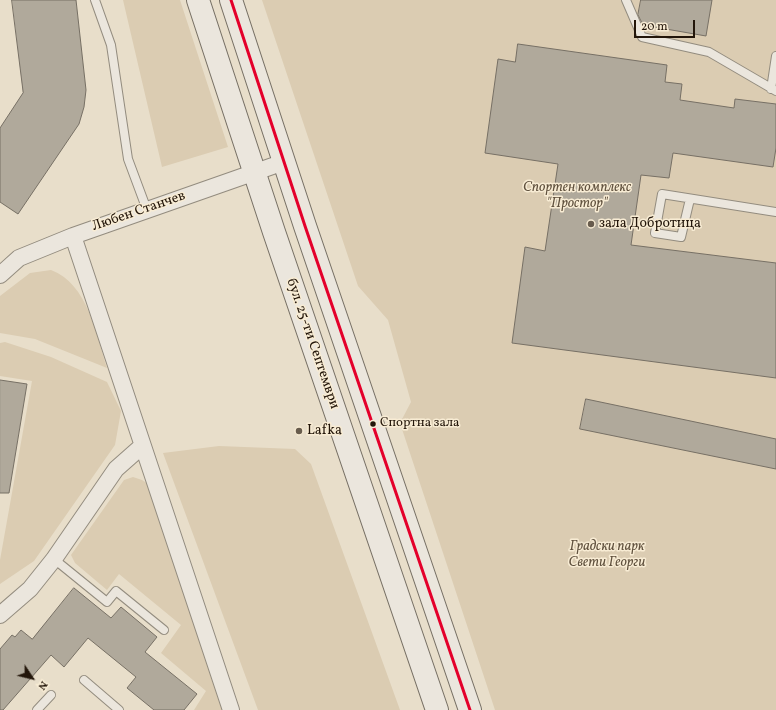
<!DOCTYPE html>
<meta charset="utf-8">
<style>
body{margin:0}
#map{position:relative;width:776px;height:710px;overflow:hidden;background:#e8deca;font-family:Vollkorn,serif}
canvas{display:block}
.north{position:absolute;left:12px;top:658px;width:40px;height:40px;-webkit-text-stroke:3px #f8ecd4;paint-order:stroke;rotate:125deg;font-size:11px;font-weight:700;line-height:16px;text-align:center;color:#23160a}
.north::after{content:'';display:block;margin:auto;width:14px;height:18px;background:#23160a;clip-path:polygon(50% 0,100% 100%,50% 72%,0 100%)}
.scale{position:absolute;left:634px;top:20px;width:61px;height:18px;box-sizing:border-box;border:2px solid #23160a;border-top:0;padding-left:5px;font-size:12px;line-height:14px;white-space:nowrap;color:#23160a;-webkit-text-stroke:3px #f8ecd4;paint-order:stroke}
</style>
<div id="map">
<canvas width="776" height="710"></canvas>
<div class="north">N</div>
<div class="scale">20 m</div>
</div>
<script>
const g = document.querySelector('canvas').getContext('2d');
g.lineJoin = 'round';
function fill(path, color) {
  g.fillStyle = color;
  g.fill(path, 'evenodd');
}
function stroke(path, color, width, dash) {
  g.strokeStyle = color;
  g.lineWidth = width;
  g.lineCap = dash ? 'butt' : 'round';
  g.setLineDash(dash || []);
  g.stroke(path);
}
function label(font, color, halo, rows, align = 'center') {
  g.font = font + ' Vollkorn,serif';
  g.lineWidth = 3;
  g.setLineDash([]);
  g.textBaseline = 'middle';
  g.strokeStyle = halo;
  g.fillStyle = color;
  for (const [text, x, y, turn = 0] of rows) {
    g.save();
    g.translate(x, y);
    g.rotate((+turn || 0) * Math.PI / 180);
    g.textAlign = isNaN(turn) ? turn : align;
    if (halo) g.strokeText(text, 0, 0);
    g.fillText(text, 0, 0);
    g.restore();
  }
}
fill(new Path2D(`
 M123 0H180L228 147 162 167Z
 M262 0H776V710H495L400 423 411 402 388 320 358 286Z
 M51 270C88 284 96 334 107 368L35 339 0 333V296L30 273Z
 M5 342 51 357 107 382 121 411 115 445 34 561 0 584V560L32 381 0 376V343Z
 M219 446 295 449 311 464 400 710H258L163 453Z
 M133 477 142 480 148 484 225 710H194L206 691 161 653 181 625 119 574 107 590 75 563 71 555 124 480Z`), '#dbccb2');
const building = new Path2D(`
 M12 0H76L86 90 84 107 79 124 18 214 0 202V128L23 93Z
 M641 0H712L706 36 643 25 638 15Z
 M518 44 667 65 665 82 682 84 680 100 734 108 735 99 776 104V148L773 167 673 153 669 178 641 175 631 245 776 263V378L512 343 525 247 545 251 558 164 485 153 498 59 515 62Z
 M0 380 27 384 9 493H0Z
 M586 399 776 439V469L580 429Z
 M74 588 111 618 121 607 157 637 145 652 197 694 184 710H154L127 688 136 677 88 638 64 667 51 655 3 710H0V649L12 635 15 637 21 630 32 639Z`);
fill(building, '#b0a99b');
stroke(building, '#777065', 1);
const lane = new Path2D(`
 M95 0 111 45 128 159 147 210
 M626 0 642 37 709 52 776 91
 M771 89 776 56
 M690 199 681 237 655 233 662 194 776 212
 M54 559 107 602 116 591 164 630
 M84 680 119 710
 M37 710 51 695`);
const street = new Path2D(`
 M73 236 231 710
 M0 275 19 258 73 236 284 162
 M0 615 30 589 54 559 116 469 142 446`);
const secondary = new Path2D(`
 M198 0 274 232 437 710
 M231 0 305 226 470 710`);
stroke(lane, '#938c7f', 10);
stroke(street, '#938c7f', 18);
stroke(secondary, '#777065', 24);
stroke(lane, '#ebe6dd', 8);
stroke(street, '#ebe6dd', 16);
stroke(secondary, '#ebe6dd', 22);
stroke(new Path2D(`
 M231 0 305 226 470 710`), '#e4002b', 3);
for (const [x, y, r, color] of [
 [591,224,4,"#685c4d"],
 [373,424,3.5,"#23160a"],
 [299,431,4,"#685c4d"]
]) {
  const dot = new Path2D();
  dot.arc(x, y, r, 0, 2 * Math.PI);
  g.fillStyle = color;
  g.fill(dot);
  stroke(dot, '#f8ecd4', 1.5);
}
label('13px', '#23160a', '#f8ecd4', [
 ["Спортна зала",380,424]
], 'left');
label('italic 14px', '#60513e', '#f8ecd4', [
 ["Спортен комплекс",577,188],
 ["\"Простор\"",577,204],
 ["Градски парк",607,547],
 ["Свети Георги",607,563]
]);
label('14px', '#23160a', '#f8ecd4', [
 ["Любен Станчев",139,212,-19],
 ["бул. 25-ти Септември",312,344,71]
]);
label('14px', '#23160a', '#f8ecd4', [
 ["зала Добротица",599,224],
 ["Lafka",307,431]
], 'left');
</script>
